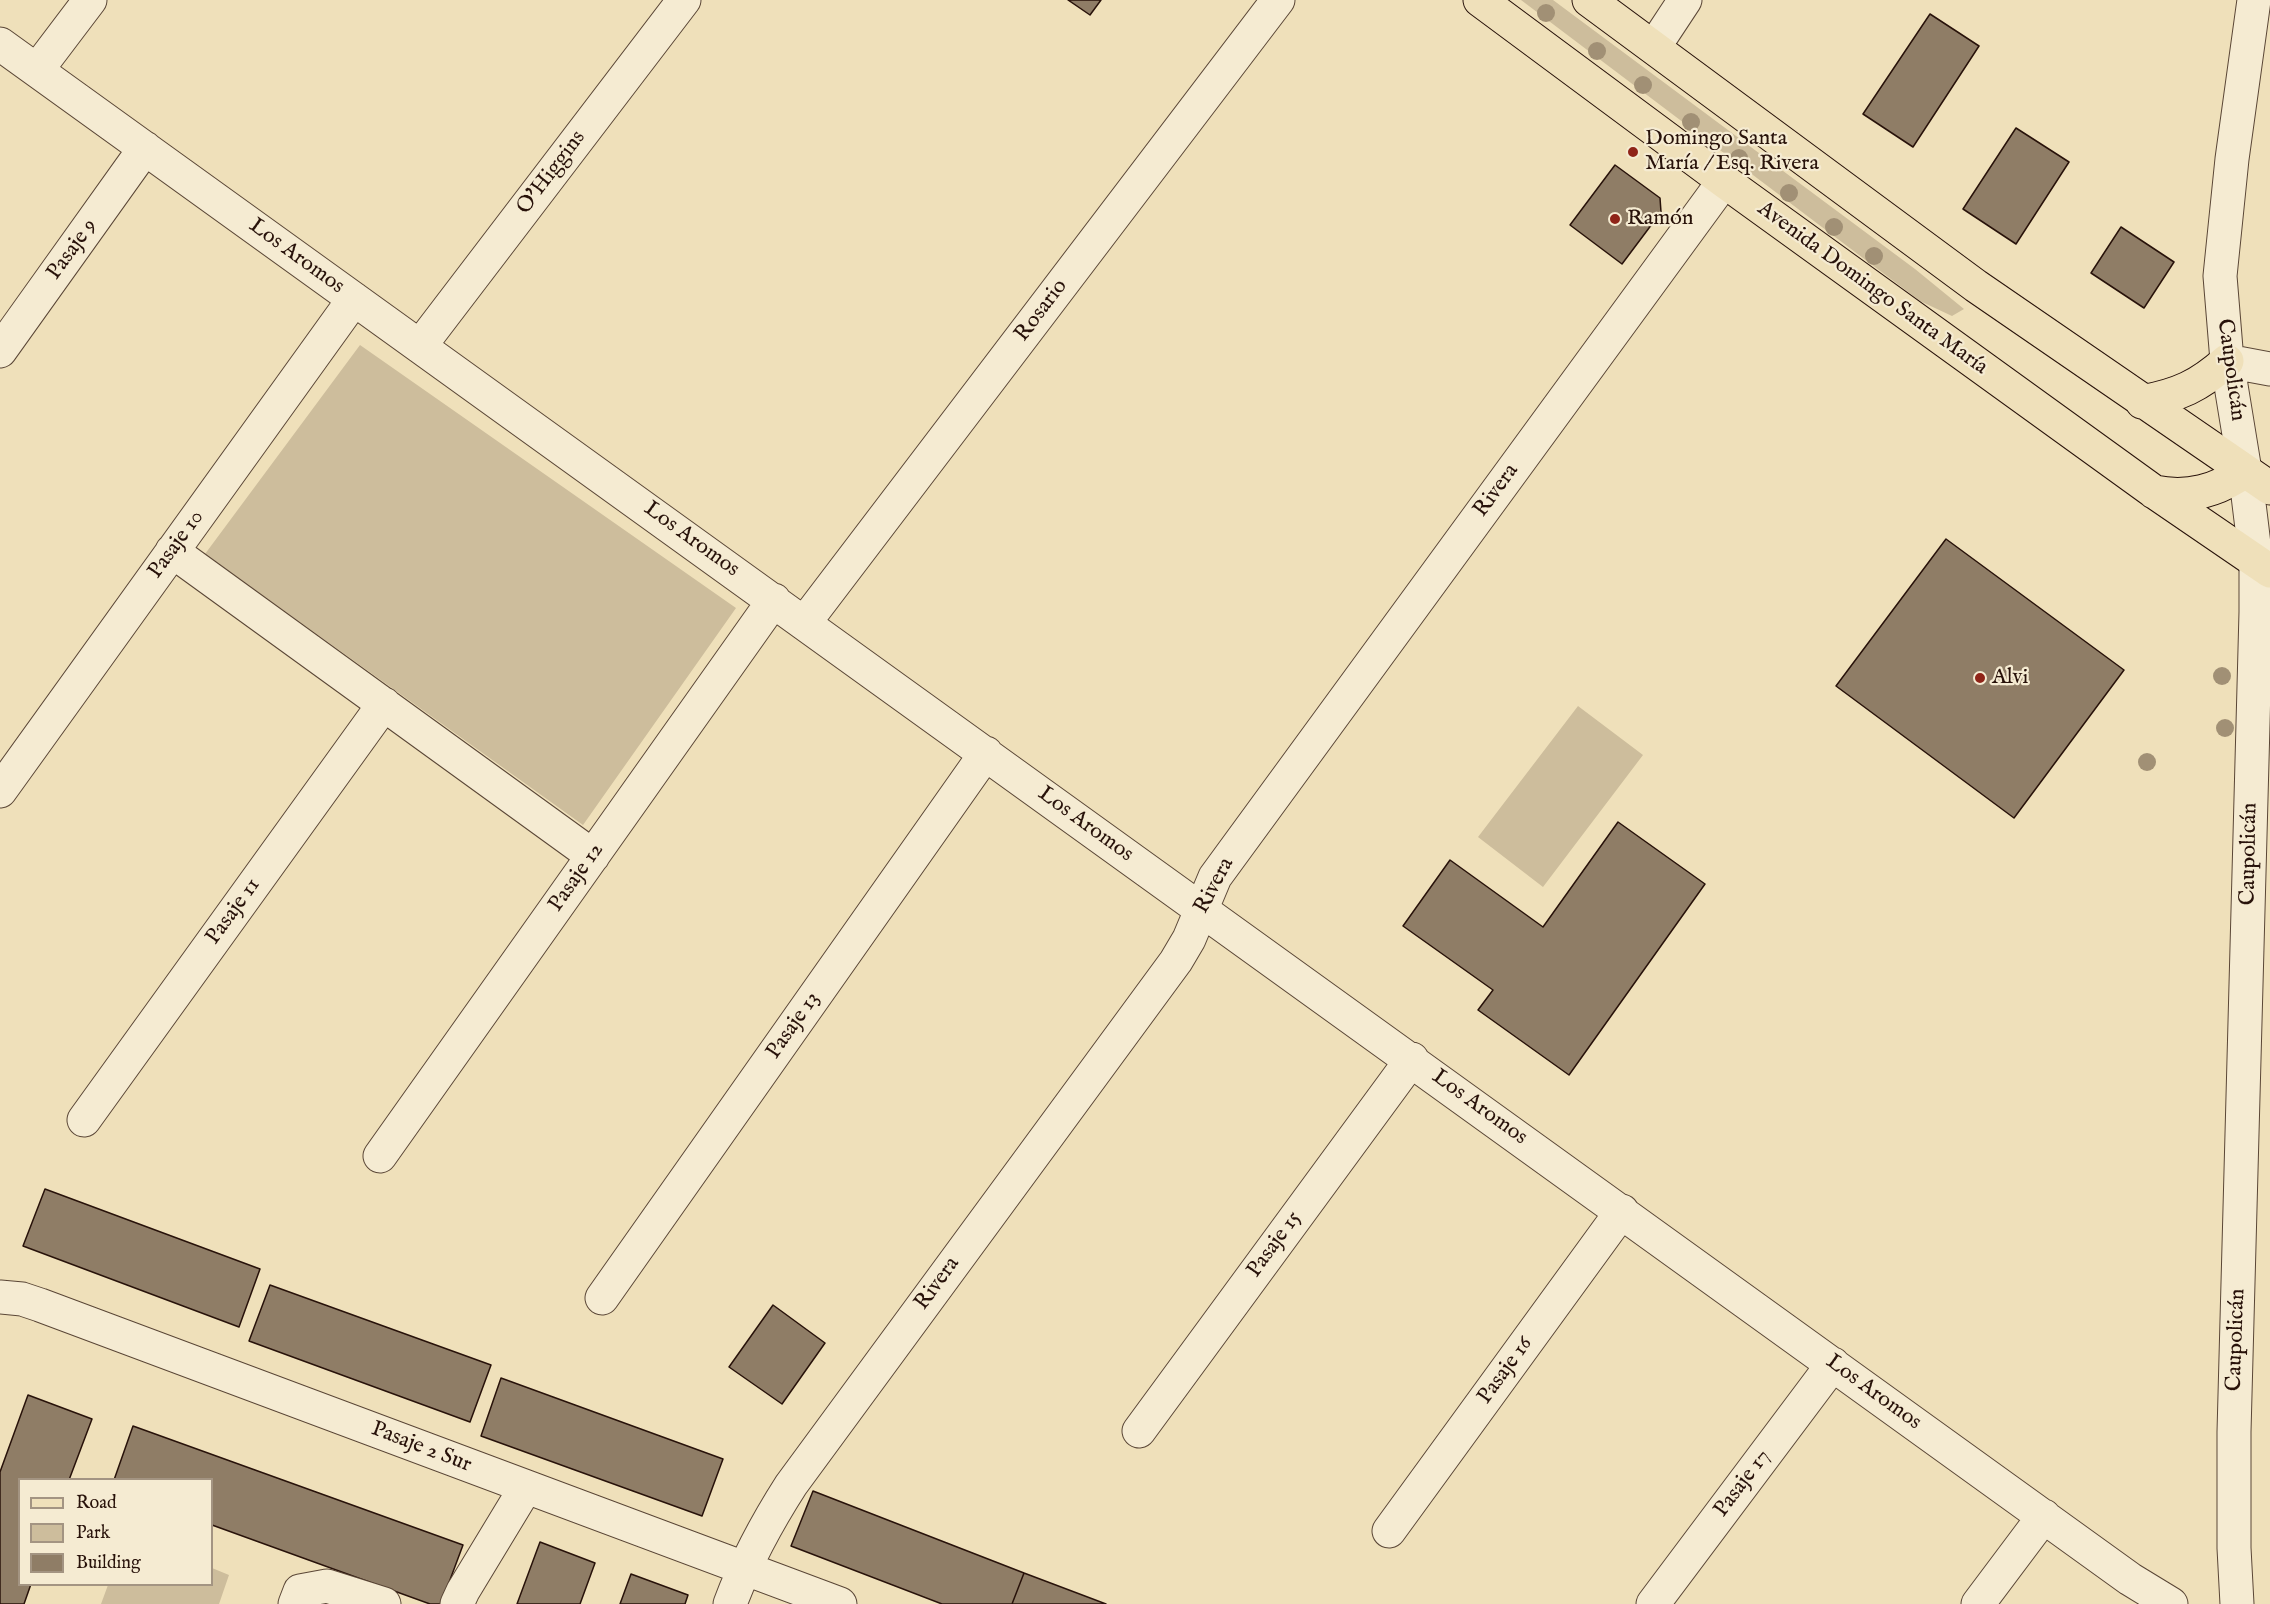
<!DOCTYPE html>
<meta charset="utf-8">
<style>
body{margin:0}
#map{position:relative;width:2270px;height:1604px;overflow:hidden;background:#efe0ba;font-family:"IM FELL English",serif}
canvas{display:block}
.legend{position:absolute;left:18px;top:1478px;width:195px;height:108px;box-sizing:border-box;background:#f5ebd2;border:2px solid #a39482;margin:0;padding:8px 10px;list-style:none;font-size:18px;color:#28120a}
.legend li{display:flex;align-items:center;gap:12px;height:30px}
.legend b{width:30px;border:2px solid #a39482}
</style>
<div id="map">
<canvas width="2270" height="1604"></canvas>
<ul class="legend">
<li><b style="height:8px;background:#efe0ba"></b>Road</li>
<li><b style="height:16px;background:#cdbd9c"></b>Park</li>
<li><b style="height:16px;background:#8f7d66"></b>Building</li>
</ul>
</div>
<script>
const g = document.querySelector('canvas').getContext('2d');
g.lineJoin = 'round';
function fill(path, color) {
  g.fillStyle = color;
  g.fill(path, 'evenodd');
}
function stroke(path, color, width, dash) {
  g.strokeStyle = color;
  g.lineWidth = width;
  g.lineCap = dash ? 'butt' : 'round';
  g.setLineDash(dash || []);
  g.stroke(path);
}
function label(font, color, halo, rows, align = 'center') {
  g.font = font + ' "IM FELL English",serif';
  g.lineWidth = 4.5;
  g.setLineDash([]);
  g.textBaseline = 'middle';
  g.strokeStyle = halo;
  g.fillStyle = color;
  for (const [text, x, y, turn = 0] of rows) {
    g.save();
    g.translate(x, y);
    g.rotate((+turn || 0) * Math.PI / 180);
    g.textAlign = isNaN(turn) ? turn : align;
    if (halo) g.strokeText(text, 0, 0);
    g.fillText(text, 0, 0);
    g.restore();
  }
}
fill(new Path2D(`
 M1521 0H1553L1915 269 1964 309 1952 316 1920 301Z
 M360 345 736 608 583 825 205 554Z
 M1578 706 1643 755 1543 887 1478 837Z
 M212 1568 229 1575 219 1604H101L108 1585 212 1584Z`), '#cdbd9c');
const building = new Path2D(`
 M1068 0H1101L1090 15Z
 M1930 14 1979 46 1913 147 1863 114Z
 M2016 128 2069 162 2016 244 1963 209Z
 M1615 165 1660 198 1661 212 1622 264 1570 225Z
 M2121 227 2174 262 2144 308 2091 273Z
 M1946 539 2124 670 2014 818 1836 686Z
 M1618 822 1705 884 1569 1075 1478 1010 1493 990 1403 926 1450 860 1543 927Z
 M45 1189 260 1269 239 1327 23 1246Z
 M270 1285 491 1365 470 1422 249 1341Z
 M773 1305 825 1343 782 1404 729 1367Z
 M501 1378 723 1459 702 1516 481 1436Z
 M28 1395 92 1419 69 1480H20V1584H31L24 1604H0V1472Z
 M133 1426 463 1545 441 1604H430L212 1525V1480H114Z
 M813 1491 1024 1573 1012 1604H942L791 1546Z
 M540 1542 595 1563 580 1604H517Z
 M1024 1573 1106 1604H1012Z
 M631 1574 688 1595 685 1604H620Z`);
fill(building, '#8f7d66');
stroke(building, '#28120a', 1.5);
const minor = new Path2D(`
 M0 44 2130 1579 2171 1604
 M1654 47 1685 0
 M37 70 90 0
 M420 346 684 0
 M0 351 145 148
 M2227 361 2270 369
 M172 551 593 856
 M805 622 1278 0
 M0 791 354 299
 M84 1120 384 704
 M380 1156 774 600
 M0 1297 22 1299 40 1305 840 1604
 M602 1298 986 753
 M1139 1431 1412 1059
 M1389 1531 1622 1211
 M295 1604 300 1591 327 1586 384 1604
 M457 1604 463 1591 526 1487
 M730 1604C746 1561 766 1524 791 1485L1176 961 1189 939 1215 877 1724 181
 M1653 1604 1833 1364
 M1978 1604 2044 1516
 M2237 1604 2234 1548V1432L2256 612V561L2245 471 2227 361 2220 276 2232 159 2254 0`);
const major = new Path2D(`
 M1480 0 1724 181 2153 491 2270 571
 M1589 0 1976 286 2270 488
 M2142 402C2179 395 2199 386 2227 361
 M2154 492C2188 499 2217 491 2245 471`);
stroke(minor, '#5a4636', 35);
stroke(major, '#28120a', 35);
stroke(minor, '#f5ebd2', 33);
stroke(major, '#efe0ba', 33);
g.fillStyle = '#a19075';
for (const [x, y] of [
 [1546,13],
 [1597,51],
 [1643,85],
 [1691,122],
 [1739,158],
 [1789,193],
 [1834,227],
 [1874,256],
 [2222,676],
 [2225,728],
 [2147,762]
]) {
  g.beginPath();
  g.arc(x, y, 9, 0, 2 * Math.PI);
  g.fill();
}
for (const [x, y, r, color] of [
 [1633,152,6,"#8f2418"],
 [1615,219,6,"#8f2418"],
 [1980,678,6,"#8f2418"]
]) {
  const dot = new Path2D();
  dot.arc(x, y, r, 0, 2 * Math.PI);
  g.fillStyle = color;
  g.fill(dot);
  stroke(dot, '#f5ebd2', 2);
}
label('22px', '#28120a', '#f5ebd2', [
 ["Domingo Santa",1645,139],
 ["María / Esq. Rivera",1645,164],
 ["Ramón",1627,219],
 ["Alvi",1992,678]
], 'left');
label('22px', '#28120a', '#f5ebd2', [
 ["O'Higgins",552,173,-53],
 ["Pasaje 9",73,250,-54],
 ["Los Aromos",296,257,36],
 ["Avenida Domingo Santa María",1872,289,36],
 ["Rosario",1042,311,-53],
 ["Caupolicán",2230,370,82],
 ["Rivera",1497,491,-54],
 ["Los Aromos",691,540,36],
 ["Pasaje 10",177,545,-54],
 ["Los Aromos",1085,825,36],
 ["Caupolicán",2250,854,-89],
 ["Pasaje 12",577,878,-55],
 ["Rivera",1215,886,-62],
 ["Pasaje 11",234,912,-54],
 ["Pasaje 13",794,1026,-55],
 ["Los Aromos",1479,1108,36],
 ["Pasaje 15",1275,1245,-54],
 ["Rivera",938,1284,-54],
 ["Caupolicán",2237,1340,-88],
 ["Pasaje 16",1506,1371,-54],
 ["Los Aromos",1873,1393,36],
 ["Pasaje 2 Sur",421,1448,21],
 ["Pasaje 17",1743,1484,-53]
]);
</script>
